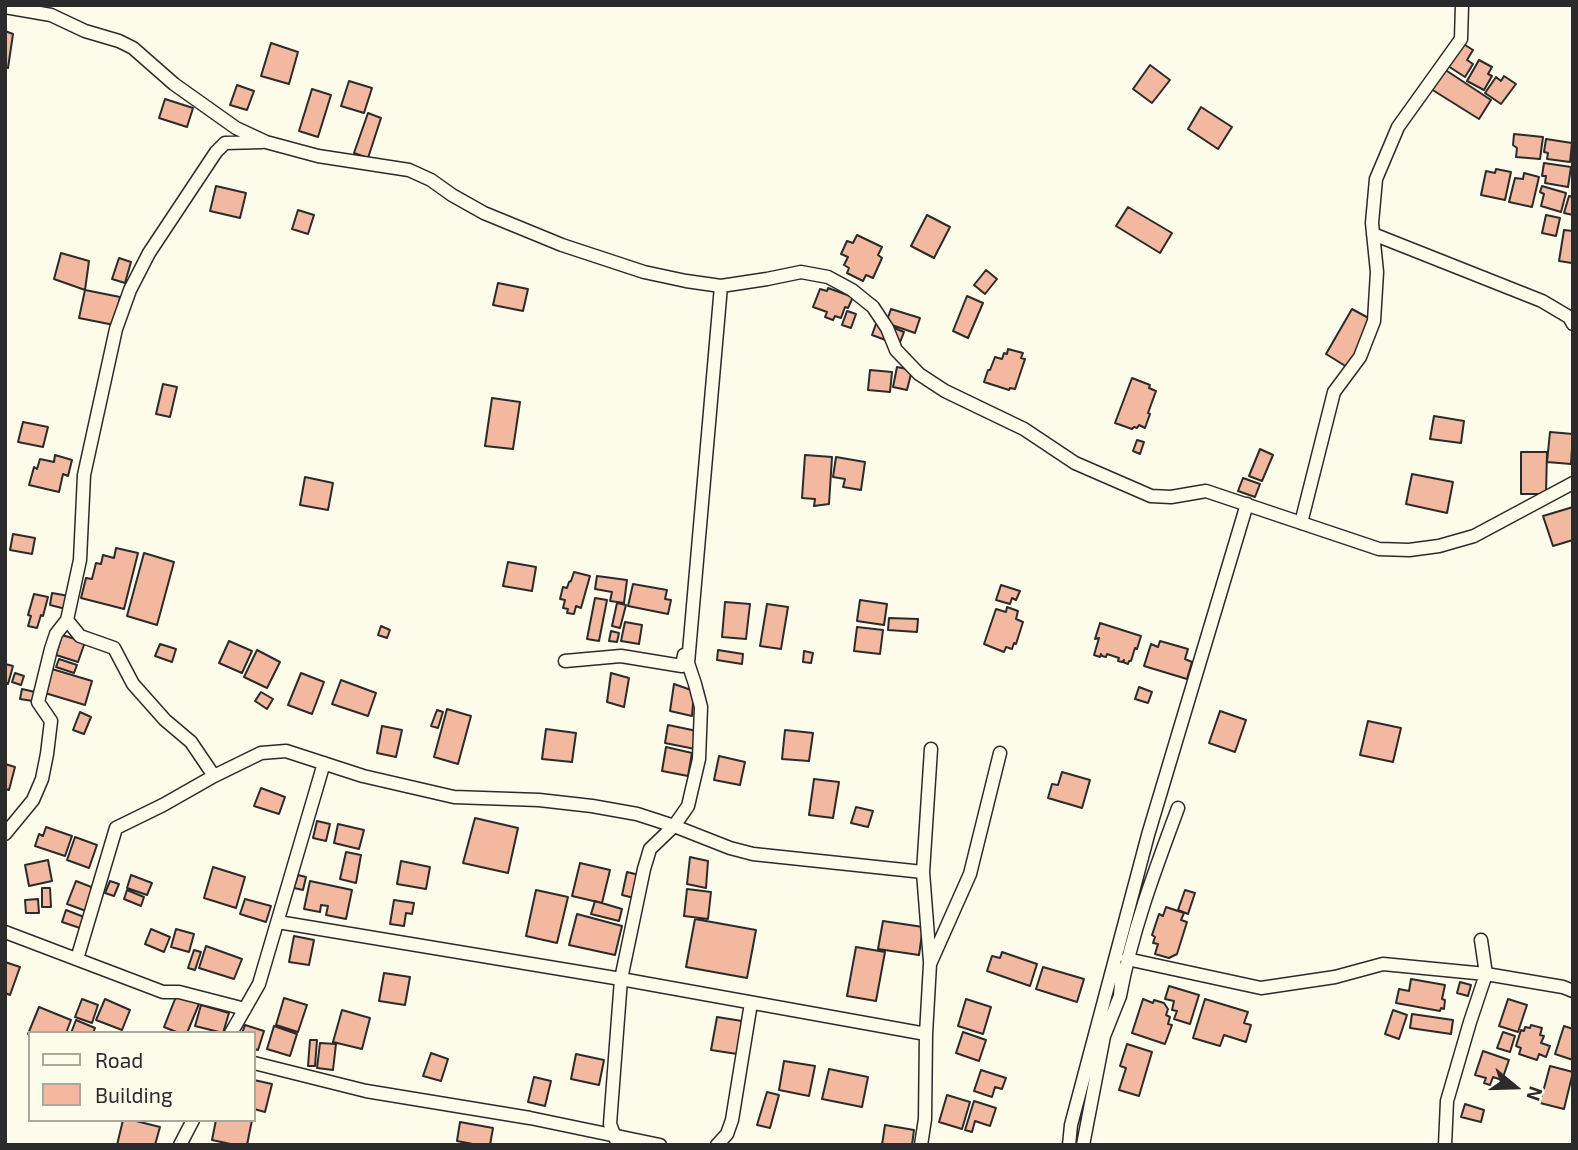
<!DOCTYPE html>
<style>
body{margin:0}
#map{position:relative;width:1578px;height:1150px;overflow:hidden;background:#fdfbea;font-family:"Exo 2",sans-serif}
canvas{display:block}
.frame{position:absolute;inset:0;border:7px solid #2b2b2b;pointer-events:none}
.legend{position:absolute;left:28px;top:1031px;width:228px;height:91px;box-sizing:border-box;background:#fdfbea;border:2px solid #a9a89e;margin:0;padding:9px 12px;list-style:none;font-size:21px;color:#2b2b2b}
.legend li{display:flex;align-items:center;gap:14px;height:35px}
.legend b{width:35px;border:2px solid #a9a89e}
.north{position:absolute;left:1480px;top:1052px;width:70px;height:70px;-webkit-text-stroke:5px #fdfbea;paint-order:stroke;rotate:109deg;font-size:19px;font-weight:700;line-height:28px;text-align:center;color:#2b2b2b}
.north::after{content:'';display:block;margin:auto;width:24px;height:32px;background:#2b2b2b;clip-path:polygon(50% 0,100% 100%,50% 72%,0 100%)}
</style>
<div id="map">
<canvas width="1578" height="1150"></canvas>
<div class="frame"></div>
<ul class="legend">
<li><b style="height:9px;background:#fdfbea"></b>Road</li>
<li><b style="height:19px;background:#f2b8a0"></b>Building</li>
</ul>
<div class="north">N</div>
</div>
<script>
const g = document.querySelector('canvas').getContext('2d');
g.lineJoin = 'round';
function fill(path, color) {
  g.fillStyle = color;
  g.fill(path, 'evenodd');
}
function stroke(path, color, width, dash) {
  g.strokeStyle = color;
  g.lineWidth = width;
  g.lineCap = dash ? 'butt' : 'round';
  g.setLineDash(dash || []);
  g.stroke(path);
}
const building = new Path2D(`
 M5 31 13 34 8 68 5 67Z
 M271 43 298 52 289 84 261 76Z
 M1462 43 1473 50 1467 60 1473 64 1465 77 1448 66Z
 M1479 60 1492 67 1488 74 1492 76 1484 90 1467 81Z
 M1150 65 1170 80 1152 103 1133 89Z
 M1444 69 1491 100 1479 119 1431 89Z
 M1504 76 1516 84 1501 104 1485 93 1496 77 1501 81Z
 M349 81 372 88 364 113 341 106Z
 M237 85 254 91 247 110 230 105Z
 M312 89 331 95 318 137 299 131Z
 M165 99 193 108 187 127 159 118Z
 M1201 107 1232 127 1218 149 1188 129Z
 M368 113 381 118 368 158 354 153Z
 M1514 134 1543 137 1540 159 1516 157 1517 148 1513 145Z
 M1546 139 1572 143 1570 162 1547 159 1548 153 1544 152Z
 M1544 163 1571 167 1568 187 1545 183 1546 176H1542Z
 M1496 169 1511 172 1505 200 1481 195 1486 171 1495 173Z
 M1524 173 1539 177 1532 207 1509 202 1515 178 1523 179Z
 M216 186 246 193 240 218 210 211Z
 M1542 186 1566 193 1561 212 1541 206 1544 194 1540 192Z
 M1569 196 1573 197V215L1564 213Z
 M1128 207 1172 233 1160 253 1116 226Z
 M298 210 314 215 308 234 292 229Z
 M927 215 950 227 934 258 911 246Z
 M1546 215 1560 218 1556 236 1542 233Z
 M1564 230 1573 231 1572 263 1559 261Z
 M857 235 882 247 878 255 882 258 873 278 866 275 863 281 847 273 849 268 844 265 848 257 841 254 847 241 853 243Z
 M61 253 89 261 85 290 54 279Z
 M119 258 131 262 125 283 112 279Z
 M986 270 997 279 985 294 974 285Z
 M498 283 528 289 523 311 493 305Z
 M828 288 853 297 848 308 845 307 841 318 835 316 833 320 825 317 827 312 813 307 820 289 827 291Z
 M85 290 120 297 114 325 79 318Z
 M967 296 983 303 968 338 953 331Z
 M891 309 920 318 915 333 886 323Z
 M1352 309 1374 321 1347 367 1326 354Z
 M847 311 856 314 851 328 842 325Z
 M877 321 904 332 899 345 872 335Z
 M1008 349 1023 353 1021 358 1025 359 1015 389 1010 388 1009 390 984 382 988 370H990L995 357 1002 359 1004 353 1007 354Z
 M897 367 912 370 907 390 893 387Z
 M870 370 892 372 890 392 868 390Z
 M1132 378 1150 385 1149 388 1156 391 1148 413 1150 414 1145 428 1139 425 1137 428 1134 427 1132 429 1115 423Z
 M163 384 177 387 170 417 156 414Z
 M492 398 520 402 513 449 485 446Z
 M1434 416 1464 421 1461 443 1430 439Z
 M23 422 48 427 43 447 18 442Z
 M1550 432 1573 434 1571 464 1547 462Z
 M1137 440 1144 442 1140 454 1133 451Z
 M1260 449 1273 455 1262 481 1249 476Z
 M1521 452H1547L1546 494H1521Z
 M55 455 72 460 68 476 63 474 59 492 29 485 34 467 37 469 40 459 54 462Z
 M805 455 832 457 829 504 814 506 815 499 802 498Z
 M836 457 865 462 861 490 843 487 845 479 833 477Z
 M1412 474 1453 482 1447 513 1406 504Z
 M305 477 333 483 328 510 300 505Z
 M1243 478 1260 484 1255 497 1238 491Z
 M1573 507V540L1553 546 1543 516Z
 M13 534 35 538 32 554 10 550Z
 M116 548 138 553 124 609 81 598 86 578 92 579 96 563 101 564 103 555 114 558Z
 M144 553 174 562 157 625 127 616Z
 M508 562 536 567 532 591 503 586Z
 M574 572 590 576 581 608 576 606 574 614 567 613 568 609 563 608 565 600 560 599 563 587 567 588 569 582 571 581Z
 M597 576 627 580 624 603 610 601 612 592 595 589Z
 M633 584 667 590 665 599 671 600 668 614 628 606Z
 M1001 585 1020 591 1016 600 1012 598 1010 604 996 600Z
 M52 593 69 596 66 609 50 605Z
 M34 594 48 597 43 616 41 615 37 628 28 626 31 616 28 615Z
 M595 598 607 600 599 641 587 639Z
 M860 600 887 604 884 625 857 621Z
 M725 602 750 604 746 639 722 637Z
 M617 603 626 605 620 628 612 626Z
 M767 604 788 607 781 649 760 646Z
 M1007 607 1018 611 1016 619 1023 622 1016 644 1014 643 1012 649 1006 647 1004 652 984 644 996 609 1006 612Z
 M889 618 918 619 917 632 888 630Z
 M625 622 642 625 639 644 621 641Z
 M1100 623 1141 636 1137 649 1135 648 1131 661H1129L1128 664 1123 662 1124 660 1122 662 1118 661 1119 658 1107 654 1106 657 1102 656 1101 654 1100 657 1094 655 1099 638 1095 639Z
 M381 626 390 630 387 638 378 635Z
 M857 627 883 630 880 654 854 651Z
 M611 631 619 633 617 642 609 641Z
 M62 635 85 642 78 662 56 655Z
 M229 641 252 651 242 673 219 663Z
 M1160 641 1188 649 1185 659 1192 662 1187 679 1144 666 1151 644 1158 647Z
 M160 644 176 649 172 662 155 656Z
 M257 650 280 662 267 688 244 677Z
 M718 650 743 654 742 664 717 660Z
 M804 651 813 653 811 663 803 662Z
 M59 659 77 665 74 673 56 667Z
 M5 664 13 666 8 684 5 683Z
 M52 669 92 681 85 705 45 693Z
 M15 673 24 676 21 685 12 682Z
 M301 673 324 682 312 714 288 705Z
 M611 673 629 678 624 707 607 702Z
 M341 680 376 693 368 716 332 704Z
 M674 684 694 691 692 716 670 711Z
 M1139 687 1152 692 1148 703 1135 699Z
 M22 689 35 692 33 701 20 699Z
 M261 692 273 699 267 709 255 701Z
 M447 709 471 716 458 764 434 757Z
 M437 710 443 712 438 728 431 726Z
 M1220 711 1246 720 1235 752 1209 743Z
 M80 712 91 717 84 734 73 730Z
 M1368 721 1401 728 1393 762 1360 755Z
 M668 725 697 731 695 749 665 743Z
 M382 726 402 730 396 757 377 753Z
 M546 729 576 733 572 762 542 759Z
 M785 730 813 733 809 761 782 759Z
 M666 747 692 753 688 776 662 771Z
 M719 756 745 762 740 785 714 780Z
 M5 764 15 767 9 790 5 789Z
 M1062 772 1090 780 1082 808 1048 798 1052 784 1058 785Z
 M814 779 839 782 833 818 809 815Z
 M261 788 285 797 279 814 254 806Z
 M856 807 873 811 868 827 851 823Z
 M475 818 518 828 508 873 463 863Z
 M317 821 330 824 326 841 313 838Z
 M338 824 364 830 359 849 334 843Z
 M46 827 72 836 65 856 35 846 39 834 43 836Z
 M75 837 97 845 89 868 67 860Z
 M346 852 361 855 356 883 340 879Z
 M690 857 708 861 706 888 687 884Z
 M48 860 52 881 29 886 25 865Z
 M401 861 430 867 426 889 397 884Z
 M580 863 610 870 602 903 572 896Z
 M213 867 245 877 236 908 204 898Z
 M627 872 639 875 634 898 622 895Z
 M131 875 152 883 147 895 127 888Z
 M298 875 306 877 303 890 294 888Z
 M76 881 94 888 86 911 67 904Z
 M110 881 119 884 114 896 105 893Z
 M310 881 352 890 346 919 326 915 328 906 321 905 320 912 304 909Z
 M42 888H50L51 907H42Z
 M687 889 711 892 708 919 684 916Z
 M127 890 144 897 141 906 124 899Z
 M536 890 568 897 557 943 526 936Z
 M1185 890 1195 893 1188 914 1178 910Z
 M38 899 39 913H26L25 900Z
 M245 899 271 906 266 922 240 914Z
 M394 900 414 903 412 914 406 913 404 926 390 924Z
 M595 901 622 909 619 921 591 914Z
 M1166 907 1184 913 1181 920 1187 922 1177 954 1169 958 1155 954 1158 944 1153 943 1155 937 1152 935 1159 914 1163 916Z
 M66 910 84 917 80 928 62 922Z
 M577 914 622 926 615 955 569 945Z
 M695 919 756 930 747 978 686 967Z
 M883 921 923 927 919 955 878 949Z
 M151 929 170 937 164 952 145 944Z
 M176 929 194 934 189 952 171 947Z
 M294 936 314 940 309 965 289 962Z
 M206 946 242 959 234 979 199 968Z
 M856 947 885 952 876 1001 847 996Z
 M194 950 201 952 195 970 188 968Z
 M1002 952 1037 964 1030 986 987 971 992 956 1000 958Z
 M5 962 20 967 10 995 5 993Z
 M1043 967 1084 979 1077 1002 1036 989Z
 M384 973 410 977 405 1005 379 1001Z
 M1411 979 1445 985 1442 999 1445 1000 1444 1009 1441 1008 1440 1011 1396 1003 1399 989 1409 991Z
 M1460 982 1471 985 1468 996 1457 993Z
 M1169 986 1199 995 1190 1024 1174 1019 1177 1011 1172 1010 1174 1001 1165 999Z
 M177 994 199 1004 187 1033H179L164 1027Z
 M284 998 307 1005 298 1032 276 1025Z
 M82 999 98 1005 92 1023 75 1017Z
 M105 999 130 1010 122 1030 96 1020Z
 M966 999 991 1007 983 1034 958 1026Z
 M1143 999 1153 1003 1154 1000 1164 1003 1168 1009 1166 1015 1170 1017 1168 1024 1172 1025 1165 1044 1132 1033Z
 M1205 999 1248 1012 1244 1023 1251 1025 1246 1042 1224 1035 1220 1046 1193 1038Z
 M1508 999 1527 1005 1518 1032 1499 1026Z
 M201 1005 229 1013 223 1033 195 1026Z
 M39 1007 71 1020 66 1033 28 1034Z
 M342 1010 370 1018 362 1049 333 1042Z
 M1393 1010 1407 1015 1399 1039 1385 1034Z
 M1412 1014 1453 1020 1451 1034 1410 1028Z
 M717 1017 742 1021 737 1054 711 1050Z
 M76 1020 95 1028 93 1033H71Z
 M245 1025 264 1031 258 1050 254 1049V1033H242Z
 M1531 1025 1542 1028 1540 1035 1544 1036 1541 1043 1550 1046 1546 1057 1539 1054 1537 1060 1519 1054 1521 1048 1516 1046 1521 1030 1524 1031 1525 1027 1530 1028Z
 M274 1026 297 1034 290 1056 267 1049Z
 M1564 1026 1573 1029V1060L1555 1054Z
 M963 1032 986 1040 979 1061 956 1053Z
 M1503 1032 1515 1036 1510 1052 1497 1048Z
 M310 1040H317L315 1066H308Z
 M320 1043 336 1044 333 1070 317 1068Z
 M1127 1044 1152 1052 1139 1096 1119 1090 1126 1068 1120 1066Z
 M1483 1051 1509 1060 1502 1080 1493 1077 1490 1085 1484 1083 1486 1078 1475 1075Z
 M431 1053 448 1059 441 1081 423 1076Z
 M576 1054 604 1060 599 1085 571 1079Z
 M784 1061 815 1066 809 1096 779 1090Z
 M1550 1066 1573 1072 1564 1109 1540 1103Z
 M829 1069 868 1077 862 1107 822 1099Z
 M981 1070 1006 1078 1002 1089 995 1087 992 1097 974 1091Z
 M534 1077 551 1081 545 1106 528 1102Z
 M254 1080 272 1084 265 1112 254 1109Z
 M767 1092 779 1095 770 1128 757 1125Z
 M947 1095 970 1102 962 1129 939 1122Z
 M974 1101 996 1108 990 1126 975 1121 972 1132 965 1130Z
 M1465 1104 1484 1110 1481 1122 1461 1117Z
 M123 1120H132L160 1127 155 1145H117Z
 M216 1120H252L247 1145H235L212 1140Z
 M460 1122 493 1128 490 1145H478L457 1141Z
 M885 1125 914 1130 912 1145H882Z`);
fill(building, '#f2b8a0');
stroke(building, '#2b2b2b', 2);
const street = new Path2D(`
 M5 7 51 15 85 31 119 41 133 48 174 84 236 128 266 142 318 156 409 170 431 180 452 195 484 213 562 245 644 272 686 281 721 286 767 279 801 272 828 277 852 290 873 307 887 328 896 350 919 374 945 391 1024 429 1075 463 1151 496 1171 497 1206 491 1379 549 1409 550 1439 546 1474 536 1573 483
 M1373 234 1542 301 1569 317 1573 324
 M1301 523 1334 392 1360 357 1374 321 1377 272 1372 223 1376 179 1398 127 1461 39 1462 5
 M565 661 621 656 682 666 684 655
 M214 776 191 742 165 720 133 684 114 648 80 636 67 620 80 560 84 475 116 329 130 290 149 253 216 152 225 143 262 142
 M5 834 33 800 42 779 47 754 51 721 38 702 51 649 56 634 67 620
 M278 922 621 979 926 1034
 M5 932 163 992H179L245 1009
 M77 959 116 828 163 805 214 776 261 753 286 751 363 776 454 797 539 800 592 806 637 814 674 826 730 848 753 854 923 872
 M1127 959 1261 988 1335 977 1383 964 1486 974 1563 987 1573 991
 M930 962 923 872 931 749
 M1113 967 1122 970 1120 996C1132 931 1155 870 1178 808
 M231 1033 259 984 324 763
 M254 1063 366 1091 530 1118 660 1145
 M180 1145 193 1120
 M618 1145 610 1124 621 979 644 869 650 849 674 826 688 806 699 759 701 707 695 684 688 663 721 286
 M717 1145 727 1134 732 1120 751 1003
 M921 1145 925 1119 926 1034 930 964 970 874 1000 753
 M1069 1145 1071 1125 1148 835 1247 504
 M1083 1145 1104 1036 1120 996
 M1445 1145 1447 1101 1470 1022 1486 974 1481 940`);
stroke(street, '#2b2b2b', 15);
stroke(street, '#fdfbea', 12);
</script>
